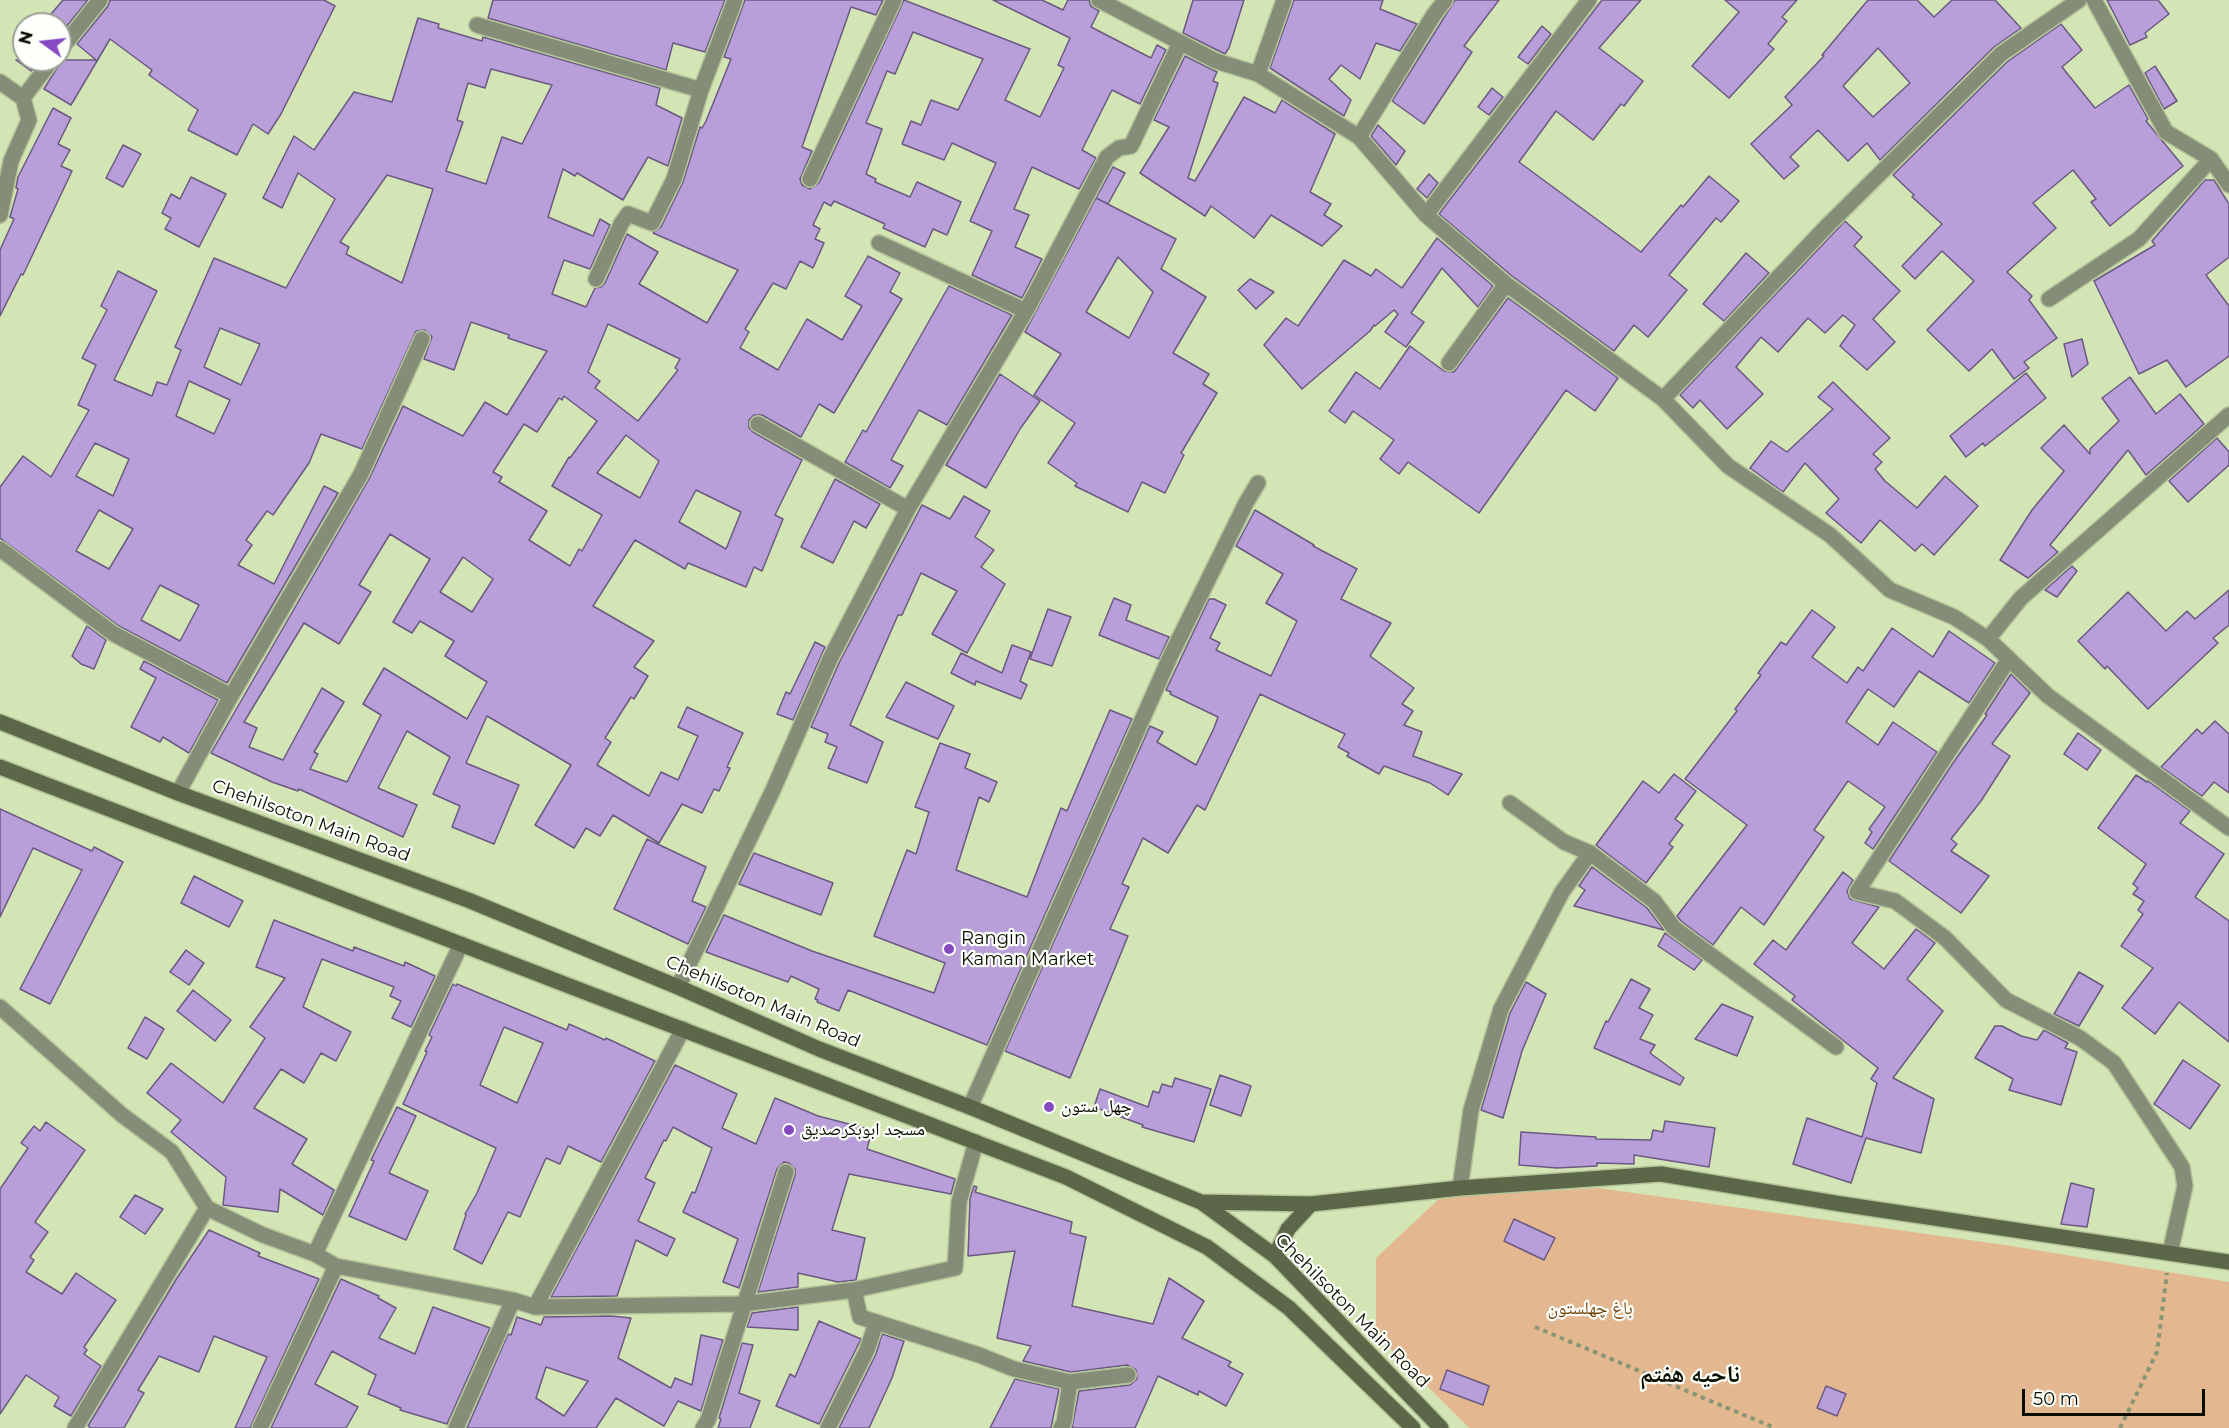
<!DOCTYPE html>
<meta charset="utf-8">
<style>
body{margin:0}
#map{position:relative;width:2229px;height:1428px;overflow:hidden;background:#d3e5b4;font-family:Montserrat,sans-serif}
canvas{display:block}
.north{position:absolute;left:12px;top:12px;width:60px;height:60px;box-sizing:border-box;background:#fdfffa;border:2px solid #9b9f96;border-radius:50%;rotate:285deg;font-size:16px;font-weight:700;line-height:24px;text-align:center;color:#090e01}
.north::after{content:'';display:block;margin:auto;width:21px;height:27px;background:#854ac1;clip-path:polygon(50% 0,100% 100%,50% 72%,0 100%)}
.scale{position:absolute;left:2022px;top:1389px;width:183px;height:27px;box-sizing:border-box;border:3px solid #090e01;border-top:0;padding-left:8px;font-size:18px;line-height:21px;white-space:nowrap;color:#090e01;-webkit-text-stroke:4px #fdfffa;paint-order:stroke}
</style>
<div id="map">
<canvas width="2229" height="1428"></canvas>
<div class="north">N</div>
<div class="scale">50 m</div>
</div>
<script>
const g = document.querySelector('canvas').getContext('2d');
g.lineJoin = 'round';
function fill(path, color) {
  g.fillStyle = color;
  g.fill(path, 'evenodd');
}
function stroke(path, color, width, dash) {
  g.strokeStyle = color;
  g.lineWidth = width;
  g.lineCap = dash ? 'butt' : 'round';
  g.setLineDash(dash || []);
  g.stroke(path);
}
function label(font, color, halo, rows, align = 'center') {
  g.font = font + ' Montserrat,"Noto Naskh Arabic",sans-serif';
  g.lineWidth = 4.5;
  g.setLineDash([]);
  g.textBaseline = 'middle';
  g.strokeStyle = halo;
  g.fillStyle = color;
  for (const [text, x, y, turn = 0] of rows) {
    g.save();
    g.translate(x, y);
    g.rotate((+turn || 0) * Math.PI / 180);
    g.textAlign = isNaN(turn) ? turn : align;
    if (halo) g.strokeText(text, 0, 0);
    g.fillText(text, 0, 0);
    g.restore();
  }
}
fill(new Path2D(`
 M1598 1188 2005 1245 2229 1282V1428H1469L1376 1335V1258L1441 1197Z`), '#e3b790');
const building = new Path2D(`
 M63 0H88L62 32 60 24H51L46 20Z
 M110 0H324L335 6 281 114 268 134 253 124 237 155 188 130 198 110 149 75 152 70 110 39 71 105 44 89 62 60H96L77 44 108 6Z
 M493 0H725L705 52 673 43 666 70 488 18Z
 M745 0H883L876 15 851 7 802 147 812 151 800 179 802 185 810 189 819 183 904 0 1030 49 1005 100 1040 117 1064 68 1058 65 1070 38 993 0H1042L1063 10 1068 0H1089L1091 6 1099 11 1091 27 1151 58 1157 45 1166 50 1140 104 1112 90 1082 150 1096 158 1079 189 1032 167 1014 209 1029 215 1015 247 1042 259 1022 298 972 275 992 231 970 221 996 163 952 143 944 160 902 144 911 121 921 125 931 100 958 110 983 59 913 32 895 74 887 71 866 123 882 129 866 174 876 179 875 182 910 197 917 182 961 202 947 235 933 229 925 247 883 228 885 224 834 201 831 206 824 202 813 225 820 229 815 239 824 243 813 268 800 261 786 289 773 283 745 329 749 332 740 348 778 370 807 319 842 340 862 306 845 296 868 256 900 273 890 292 902 299 834 413 819 404 801 437 762 415H754L749 420V428L753 432 802 460 775 515 783 519 762 571 754 567 746 587 688 563 685 569 635 540 593 606 654 641 634 667 648 676 634 699 631 697 605 738 611 742 597 765 649 796 661 772 678 780 698 736 678 727 687 707 743 733 727 767 730 768 719 791 714 789 702 813 682 804 659 843 613 815 600 836 586 828 574 848 535 825 571 765 487 716 466 763 519 785 494 844 452 827 460 806 433 794 450 757 407 731 378 788 417 805 403 837 299 789 298 791 272 782 211 753 369 479 403 406 463 436 485 402 507 415 547 351 508 338 509 335 471 322 454 370 424 359 432 337 425 330 416 331 362 449 321 434 309 463 273 515 267 511 246 540 252 545 238 565 274 584 324 486 338 493 227 683 119 626 0 538V487L23 456 51 477 89 410 78 405 96 365 82 358 107 310 101 306 118 271 157 291 114 380 152 396 157 382 167 385 181 350 175 347 214 258 286 288 335 199 298 173 282 208 263 198 294 136 314 150 354 92 392 102 418 18 439 24 438 28 482 41 483 37 660 88 656 105 682 118 668 166 648 157 623 200 577 173 575 176 563 169 548 217 593 236 600 219 610 225 590 269 564 260 552 294 586 307 595 288 601 287 605 283 627 234 658 252 639 284 707 323 738 270 653 233 661 227 683 182 700 127 702 128 706 121 731 59 724 57ZM491 69 552 85 522 144 502 137 486 184 446 171 463 122 457 120 468 83 485 88ZM387 175 433 189 402 283 346 254 349 247 340 242ZM608 324 680 359 675 368 678 370 638 421 595 388 600 381 588 372ZM220 328 260 344 241 385 204 367ZM189 381 230 400 214 434 176 416ZM564 396 597 421 570 458 569 457 552 486 602 515 582 551 579 549 570 566 529 540 547 511 499 482 502 477 493 472 524 424 537 432 559 398 562 400ZM626 435 659 461 640 498 597 473ZM95 443 129 459 113 496 76 476ZM696 490 741 512 726 549 679 522ZM99 510 133 529 109 569 76 551ZM390 534 430 559 393 622 412 633 420 621 454 641 445 656 487 682 467 719 384 668 363 704 381 715 347 782 310 769 318 754 314 752 344 702 322 688 283 760 249 747 257 728 244 722 304 623 339 644 371 592 359 585ZM463 557 493 579 472 612 440 592ZM160 585 199 605 180 641 141 620Z
 M1193 0H1244L1229 48 1225 54 1183 33Z
 M1294 0H1383L1380 9 1417 24 1400 51 1376 43 1360 79 1341 65 1329 79 1351 100 1344 116 1270 68Z
 M1455 0H1499L1464 46 1472 52 1424 124 1392 101Z
 M1602 0H1641L1599 48 1643 81 1624 106 1621 104 1593 140 1556 111 1519 162 1641 252 1681 205 1683 207 1709 176 1739 201 1721 222 1716 218 1669 275 1687 290 1648 337 1634 325 1614 351 1512 276 1439 214Z
 M1725 0H1797L1782 17 1787 21 1768 44 1774 49 1729 98 1692 66 1739 12Z
 M1868 0H1917L1934 17 1952 0H1995L2021 28 1994 47 1880 160 1867 143 1848 161 1818 130 1790 157 1799 166 1784 179 1751 144 1792 105 1785 97 1824 56 1822 55ZM1878 48 1910 83 1873 117 1843 86Z
 M2107 0H2158L2169 14 2145 33 2147 37 2130 45Z
 M2061 24 2082 50 2062 67 2095 108 2129 85 2148 119 2146 121 2183 166 2110 226 2091 202 2096 199 2073 170 2033 203 2056 228 2007 272 2032 296 2029 300 2057 338 2024 362 2029 368 2014 379 1992 349 1969 371 1927 330 1974 281 1942 251 1915 279 1902 266 1942 224 1912 197 1914 195 1893 175 2007 62Z
 M1542 26 1551 34 1528 64 1518 57Z
 M1185 56 1217 72 1213 81 1218 83 1188 178 1195 181 1244 97 1275 113 1282 100 1335 134 1310 192 1331 204 1324 215 1342 226 1322 246 1271 215 1254 238 1211 206 1205 216 1140 173 1169 127 1154 120Z
 M16 60H40L31 71Z
 M2155 66 2177 101 2164 109 2145 73Z
 M1492 88 1503 97 1489 115 1478 107Z
 M53 108 71 118 58 144 70 150 61 166 72 171 23 275 21 274 0 316V250L14 219 10 217 18 189 16 188 18 177Z
 M1378 125 1405 151 1396 165 1371 136Z
 M123 145 141 154 123 187 106 178Z
 M1113 167 1125 173 1108 204 1096 198Z
 M1429 174 1438 183 1427 198 1417 189Z
 M191 177 226 194 199 247 165 229 171 218 162 213 171 194 180 199Z
 M2205 180H2214L2229 204V257L2206 275 2229 306V356L2186 387 2167 360 2139 374 2094 281 2155 245 2152 241Z
 M1096 198 1176 239 1161 269 1206 297 1173 353 1209 374 1203 384 1217 393 1181 453 1184 455 1165 493 1142 482 1128 512 1075 486 1077 483 1048 463 1075 423 1034 395 1061 354 1025 332ZM1118 257 1153 292 1129 338 1086 312Z
 M1845 221 1862 237 1854 246 1900 291 1873 319 1895 342 1867 370 1840 346 1855 325 1843 315 1825 333 1808 318 1778 352 1761 337 1736 367 1763 394 1727 429 1700 400 1693 408 1680 395Z
 M1437 238 1493 286 1478 307 1442 268 1411 313 1424 322 1406 347 1385 332 1398 314 1394 310 1375 326 1374 325 1370 331 1302 389 1264 345 1286 318 1298 326 1344 260 1371 276 1376 269 1402 288Z
 M1746 253 1769 273 1724 321 1703 304Z
 M1250 279 1274 292 1256 309 1238 290Z
 M949 286 1012 315 947 425 919 410 891 460 903 466 890 488 845 462 863 430 866 432Z
 M1508 298 1618 378 1595 411 1566 390 1479 513 1408 462 1399 474 1380 459 1394 440 1353 411 1345 423 1329 411 1356 372 1380 389 1410 346 1444 371 1454 372Z
 M2082 339 2088 364 2072 377 2064 344Z
 M2026 373 2046 398 1985 446 1983 443 1966 457 1950 436Z
 M1000 374 1040 401 1020 429 986 488 946 465Z
 M2130 377 2156 414 2180 394 2204 424 2146 475 2128 450 2050 545 2058 552 2028 578 2000 560 2032 510 2064 471 2041 448 2064 425 2090 454V449L2119 421 2102 398Z
 M1833 382 1890 438 1873 454 1882 462 1875 469 1885 481 1917 508 1945 476 1978 506 1934 555 1922 544 1915 551 1880 520 1861 543 1826 513 1839 499 1805 463 1783 492 1750 468 1771 441 1787 452 1833 409 1818 397Z
 M2217 438 2229 452V465L2188 502 2169 481Z
 M835 479 880 504 866 528 854 521 833 563 801 547Z
 M964 496 990 511 975 537 994 550 981 567 1005 584 967 653 932 634 957 591 921 573 902 615H898L850 725 883 742 867 783 828 768 837 747 825 742 828 734 811 727 839 663 922 505 950 519Z
 M1255 510 1314 545 1313 546 1357 569 1341 599 1391 623 1370 656 1414 688 1402 704 1413 711 1404 725 1422 732 1413 756 1462 774 1448 795 1430 783 1384 766 1379 774 1347 756 1349 753 1338 747 1345 734 1260 694 1205 810 1197 805 1168 853 1143 838 1122 884 1129 887 1110 929 1128 936 1070 1078 1005 1051 1150 726 1163 732 1157 742 1196 765 1214 728 1218 717 1170 694 1171 692 1166 690 1209 599H1214L1226 605 1210 638 1220 643 1216 650 1271 676 1297 621 1266 603 1283 574 1236 546Z
 M2072 566 2077 571 2057 597 2045 590Z
 M2229 590V625L2213 638 2218 643 2148 709 2107 666 2105 669 2078 641 2128 592 2166 631 2187 611 2195 619Z
 M1114 598 1131 605 1126 620 1169 637 1159 659 1099 635Z
 M1048 609 1071 617 1052 666 1030 659Z
 M1812 610 1835 627 1812 657 1847 683 1858 667 1863 671 1892 628 1933 657 1949 631 1995 663 1969 703 1919 671 1894 707 1868 689 1846 722 1878 745 1893 722 1937 752 1873 849 1865 843 1872 832 1869 829 1885 807 1848 781 1814 830 1824 837 1764 925 1741 907 1713 945 1681 921 1677 916 1747 825 1685 779 1737 711 1735 709 1761 675 1758 673 1781 642 1786 645Z
 M87 626 106 640 94 669 81 664 72 656Z
 M815 642 825 647 793 720 777 714 786 692 790 694Z
 M1012 645 1031 652 1020 681 1027 685 1021 699 976 681 975 685 951 673 961 653 1002 673Z
 M144 661 218 700 189 753 163 737 160 742 131 727 156 678 140 669Z
 M2011 674 2030 693 1992 744 2010 756 1981 801 1951 839 1957 844 1951 851 1989 876 1961 913 1889 861 1953 763 1987 715 1985 714Z
 M906 682 954 706 938 739 886 717Z
 M1110 710 1132 719 987 1045 848 990 839 1011 817 1002 818 1000 815 999 819 989 791 976 788 982 706 952 724 915 812 951 934 993 945 963 874 936 907 850 916 854 929 812 915 807 940 743 970 754 965 768 997 782 989 802 979 797 956 870 1027 897 1061 808 1067 811Z
 M2215 721 2229 734V793L2214 782 2202 796 2161 767 2197 729 2202 734Z
 M2078 733 2101 750 2087 770 2064 754Z
 M1674 774 1696 791 1675 819 1683 825 1669 844 1673 847 1646 883 1596 845 1643 781 1659 793Z
 M2136 775 2147 782 2148 781 2190 811 2180 823 2224 854 2195 897 2229 921V1042L2179 1002 2155 1034 2122 1008 2153 968 2121 946 2143 914 2138 910 2144 901 2133 894 2138 888 2133 884 2146 864 2098 828Z
 M0 809 92 851 94 847 123 862 50 1004 20 989 82 870 33 848 0 917Z
 M647 839 706 867 692 901 706 907 688 944 614 909Z
 M754 853 833 883 821 915 739 884Z
 M1592 867 1647 908 1664 930 1574 906 1585 890 1579 886Z
 M1843 872 1853 880 1847 891 1850 899 1879 907 1852 943 1884 969 1916 929 1935 943 1907 979 1943 1011 1893 1078 1934 1099 1921 1153 1866 1138 1851 1183 1793 1164 1807 1118 1862 1137 1877 1083 1871 1079 1878 1068 1792 1000 1795 996 1754 964 1773 940 1786 950Z
 M194 876 243 901 229 927 181 903Z
 M274 920 353 951 354 947 404 966 405 962 435 976 411 1027 392 1018 401 1001 390 996 394 987 322 959 303 1007 351 1032 336 1061 321 1053 304 1083 281 1069 254 1108 307 1139 292 1164 334 1190 323 1215 280 1189 278 1212 223 1205 226 1177 171 1132 181 1120 147 1093 171 1063 223 1103 265 1038 250 1027 285 978 256 967Z
 M1665 933 1702 960 1694 970 1658 946Z
 M186 950 204 963 189 985 170 972Z
 M2079 972 2103 986 2079 1026 2054 1014Z
 M1631 979 1650 989 1639 1008 1653 1015 1640 1039 1655 1045 1650 1053 1684 1078 1680 1085 1594 1048 1606 1021 1608 1022Z
 M1526 982 1546 994 1522 1051 1503 1118 1481 1110 1510 1013Z
 M453 984 456 986 457 984 567 1030 569 1024 605 1040 606 1038 655 1061 601 1162 568 1146 560 1164 546 1158 520 1217 508 1212 482 1264 454 1249 466 1215 465 1214 477 1193 496 1148 403 1104 427 1052 425 1051 432 1037 429 1035ZM504 1027 543 1043 517 1103 480 1085Z
 M193 990 231 1020 215 1041 177 1011Z
 M1722 1004 1753 1017 1737 1056 1695 1039Z
 M145 1017 164 1029 147 1059 128 1048Z
 M1995 1026H2002L2021 1036 2037 1040 2044 1030 2068 1043 2065 1048 2077 1052 2061 1105 2009 1090 2013 1079 1975 1058Z
 M2183 1060 2220 1085 2190 1129 2154 1104Z
 M675 1065 737 1094 722 1128 756 1144 775 1098 818 1116 872 1130 867 1149 955 1179 951 1194 849 1174 832 1230 865 1238 856 1280 838 1282 798 1273V1287L758 1292 795 1175V1169L789 1163 784 1162 777 1169 739 1288 723 1282 738 1239 683 1212 692 1192 695 1193 712 1148 673 1127 666 1141 664 1140 645 1178 655 1183 638 1221 675 1239 667 1256 636 1240 617 1296 551 1297Z
 M1220 1075 1251 1086 1241 1116 1210 1105Z
 M1175 1078 1211 1089 1194 1142 1142 1127 1143 1125 1094 1107 1100 1089 1148 1107 1153 1091 1159 1093 1162 1084 1172 1087Z
 M397 1107 416 1116 389 1173 428 1191 406 1240 349 1216 374 1161 371 1160Z
 M1665 1121 1715 1128 1709 1167 1634 1155V1164L1597 1163V1166L1557 1168 1519 1165 1521 1132 1596 1137V1139L1651 1140 1653 1130 1663 1132Z
 M46 1122 85 1150 35 1222 48 1232 30 1257 34 1260 26 1272 62 1294 76 1273 116 1300 84 1347 87 1350 84 1354 101 1366 71 1416 54 1406 59 1397 26 1375 0 1414V1189L28 1148 21 1143 34 1126 40 1131Z
 M2071 1183 2094 1189 2087 1227 2061 1224Z
 M974 1186 977 1187 975 1192 1072 1222 1070 1233 1086 1237 1072 1306 1153 1324 1169 1278 1204 1301 1182 1338 1231 1362 1228 1366 1243 1374 1226 1406 1199 1391 1198 1395 1158 1376 1135 1428H1072L1079 1391 1130 1385 1137 1379 1136 1370 1127 1365 1071 1372 1023 1361 1031 1346 997 1338 1015 1251 968 1256 970 1198Z
 M135 1195 163 1209 145 1234 120 1217Z
 M1514 1219 1555 1238 1544 1260 1504 1241Z
 M209 1230 260 1253 258 1256 319 1279 250 1428H235L267 1357 214 1336 199 1372 159 1356 138 1390 144 1393 124 1428H91L88 1426 177 1278Z
 M341 1279 379 1296 378 1298 396 1308 379 1338 415 1354 433 1307 490 1328 447 1424 400 1410 401 1408 368 1394 376 1375 332 1351 315 1384 358 1407 346 1428H271Z
 M798 1307V1330L747 1327 752 1313Z
 M611 1316 631 1318 618 1358 671 1388 675 1378 692 1385 701 1335 723 1340 701 1411 678 1401 664 1426 616 1398 596 1428H467L508 1334 511 1335 517 1317 541 1325 544 1317ZM546 1367 588 1381 564 1416 536 1398Z
 M819 1321 861 1339 819 1424 776 1406 790 1374 795 1377Z
 M882 1334 904 1341 892 1378 869 1428H839L876 1354Z
 M742 1343 753 1345 739 1393 760 1401 750 1428H718L721 1419 719 1418Z
 M1447 1370 1489 1386 1483 1405 1440 1389Z
 M1015 1379 1059 1389 1051 1428H990Z
 M1826 1386 1846 1394 1837 1416 1817 1408Z`);
fill(building, '#b89fd9');
stroke(building, '#6b5982', 1.5);
const street = new Path2D(`
 M1099 0 1216 61 1258 74 1359 137 1426 215 1506 284 1663 399 1728 466 1830 535 1890 590 1954 617 1988 639 2048 696 2229 828
 M2094 0 2166 132 2211 159 2229 185
 M477 25 701 90
 M60 50 100 0
 M1258 74 1284 0
 M0 82 23 98 29 120 11 161 0 215
 M23 98 52 60
 M1359 137 1433 16 1445 0
 M810 179 894 0
 M1426 215 1589 0
 M879 243 1026 311
 M596 279 621 224 628 214 652 223 674 179 701 90 735 0
 M2049 299 2139 239 2211 159
 M1449 363 1506 284
 M1663 399 1828 225 2001 54 2079 0
 M758 424 908 509
 M0 549 114 634 231 696
 M1988 639 2021 598 2229 415
 M2009 659 1857 892 1895 901 1945 938 2006 1000 2080 1038 2114 1063 2182 1167 2185 1186 2170 1253
 M178 793 231 696 361 474 422 339
 M1510 803 1564 842 1590 853 1654 901 1674 928 1836 1047
 M678 987 773 790 830 659 908 509 1026 311 1107 157 1119 148 1131 146 1180 43
 M0 1007 122 1115 172 1152 207 1208 263 1235 315 1254 336 1266 513 1300 535 1307 743 1304 854 1290 955 1268 959 1202 976 1142
 M970 1107 1170 657 1246 503 1258 483
 M1460 1188 1471 1110 1501 1009 1562 892 1590 853
 M315 1254 461 944
 M854 1290 860 1317 979 1355 1014 1369 1070 1382 1128 1375
 M535 1307 683 1029
 M75 1428 207 1208
 M260 1428 336 1266
 M456 1428 513 1300
 M703 1428 708 1420 786 1172
 M828 1428 867 1350 876 1323
 M1061 1428 1064 1422 1070 1382`);
const secondary = new Path2D(`
 M0 722 178 793 468 900 678 987 819 1049 970 1107 1201 1202 1275 1256 1441 1428
 M0 767 1066 1177 1207 1247 1289 1308 1413 1428
 M1201 1202 1311 1204 1460 1188 1661 1174 1841 1204 2229 1262
 M1275 1256 1288 1229 1311 1204`);
stroke(street, '#b3c397', 18);
stroke(secondary, '#b3c397', 18);
stroke(new Path2D(`
 M1535 1327 1775 1428
 M2120 1428 2157 1352 2167 1273`), '#899673', 4, [4.5, 4.5]);
stroke(street, '#858d79', 15);
stroke(secondary, '#5c6649', 15);
for (const [x, y, r, color] of [
 [949,949,6,"#854ac1"],
 [1049,1107,6,"#854ac1"],
 [789,1130,6,"#854ac1"]
]) {
  const dot = new Path2D();
  dot.arc(x, y, r, 0, 2 * Math.PI);
  g.fillStyle = color;
  g.fill(dot);
  stroke(dot, '#fdfffa', 2);
}
label('18px', '#090e01', '#fdfffa', [
 ["Chehilsoton Main Road",311,821,20],
 ["Chehilsoton Main Road",763,1002,23],
 ["Chehilsoton Main Road",1352,1311,45]
]);
label('18px', '#090e01', '#fdfffa', [
 ["Rangin",961,939],
 ["Kaman Market",961,960],
 ["چهل ستون",1061,1107],
 ["مسجد ابوبکرصدیق",801,1130]
], 'left');
label('18px', '#6e3f03', '#fdfffa', [
 ["باغ چهلستون",1590,1309]
]);
label('bold 24px', '#090e01', '#fdfffa', [
 ["ناحیه هفتم",1690,1375]
]);
</script>
